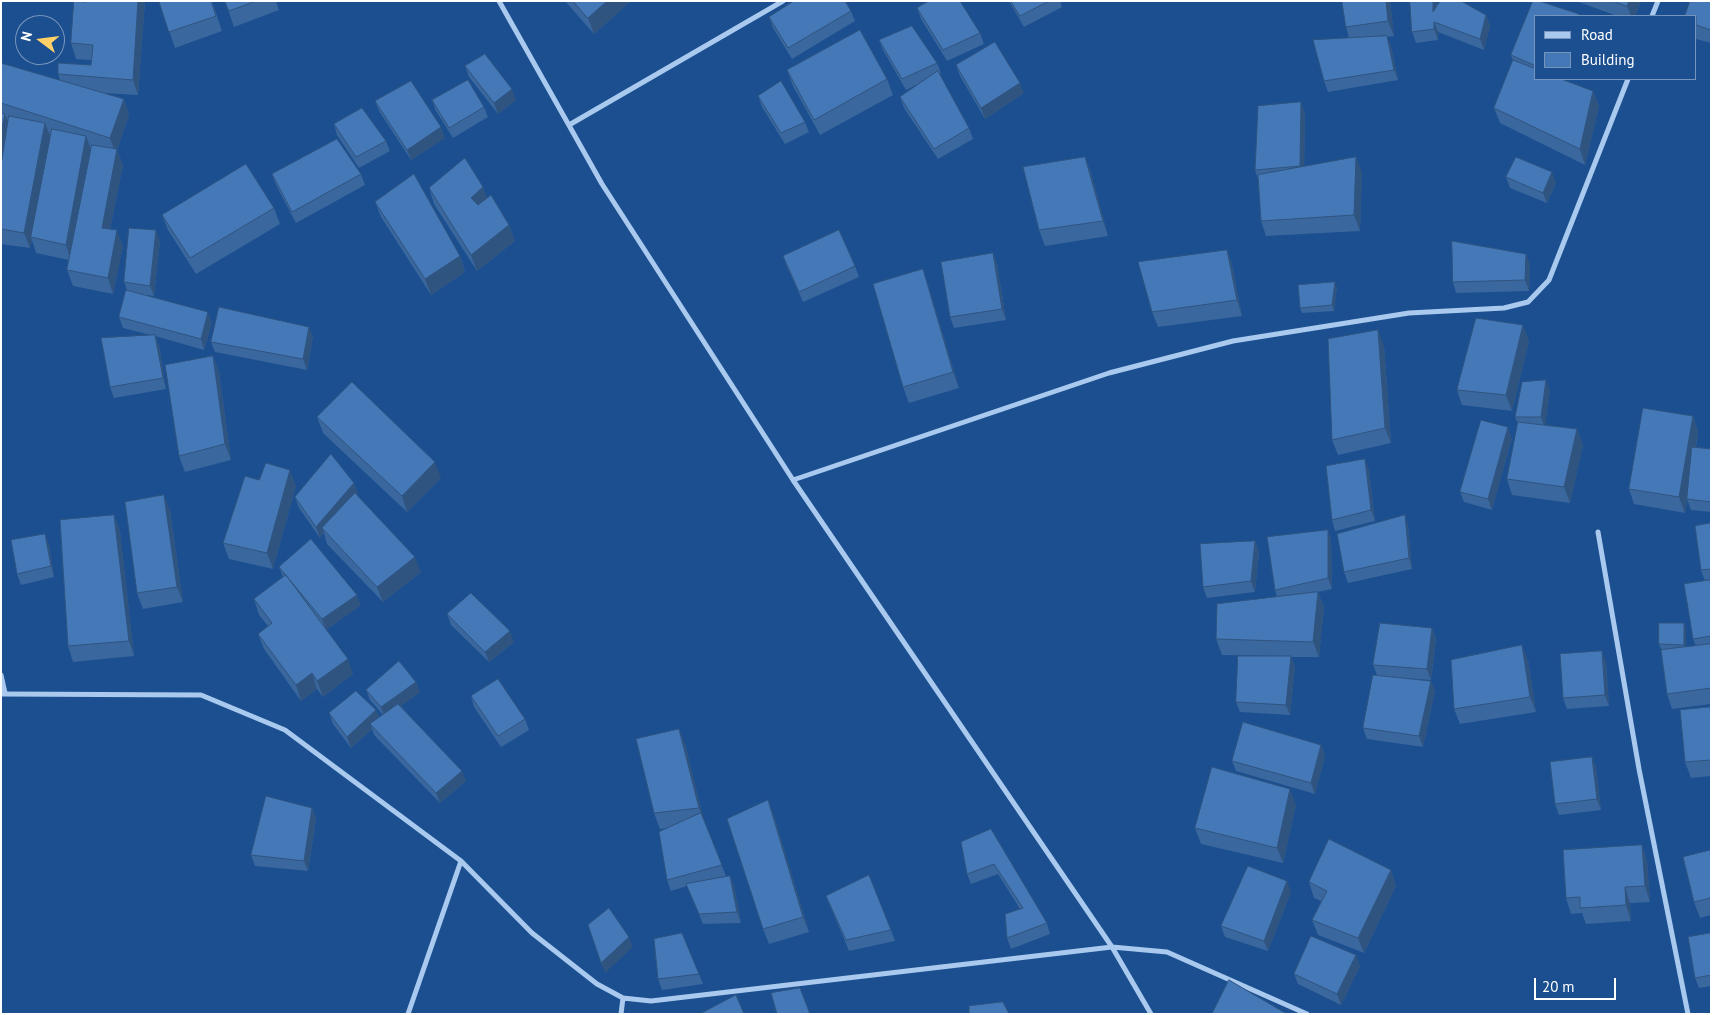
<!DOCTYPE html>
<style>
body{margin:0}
#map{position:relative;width:1712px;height:1015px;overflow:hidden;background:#1b4f8f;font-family:"PT Sans",sans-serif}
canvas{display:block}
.frame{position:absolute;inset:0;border:2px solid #fff;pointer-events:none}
.legend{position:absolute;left:1534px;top:15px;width:162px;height:65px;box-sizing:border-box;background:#1b4f8f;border:1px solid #7695bc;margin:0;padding:6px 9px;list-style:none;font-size:15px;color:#fff}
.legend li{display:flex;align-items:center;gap:10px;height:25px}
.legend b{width:25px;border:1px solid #7695bc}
.north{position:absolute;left:15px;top:15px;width:50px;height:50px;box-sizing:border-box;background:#1b4f8f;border:1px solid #7695bc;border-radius:50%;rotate:285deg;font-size:14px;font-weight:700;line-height:20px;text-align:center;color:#fff}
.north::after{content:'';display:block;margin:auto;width:18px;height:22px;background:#ffd166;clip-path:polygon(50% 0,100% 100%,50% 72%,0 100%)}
.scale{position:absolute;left:1534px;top:978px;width:82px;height:22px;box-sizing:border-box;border:2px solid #fff;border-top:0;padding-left:6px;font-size:15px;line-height:18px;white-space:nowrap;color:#fff;-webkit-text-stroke:4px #1b4f8f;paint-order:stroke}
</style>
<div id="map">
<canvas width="1712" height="1015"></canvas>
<div class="frame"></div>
<ul class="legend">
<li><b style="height:6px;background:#a9c9ee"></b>Road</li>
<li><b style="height:14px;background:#4478b7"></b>Building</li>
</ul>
<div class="north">N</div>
<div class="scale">20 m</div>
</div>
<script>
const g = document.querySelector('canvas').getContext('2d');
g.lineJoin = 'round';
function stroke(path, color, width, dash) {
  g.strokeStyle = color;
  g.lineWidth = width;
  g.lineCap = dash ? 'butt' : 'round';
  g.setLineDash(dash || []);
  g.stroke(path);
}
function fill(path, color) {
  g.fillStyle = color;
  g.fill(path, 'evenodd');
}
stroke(new Path2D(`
 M499 1 602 184 793 480 1112 947 1151 1014
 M1652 16 1658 1
 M569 125 783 1
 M793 480 1109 373 1233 341 1409 313 1504 308 1528 302 1549 280 1628 79
 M1598 532 1639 769 1688 1014
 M1 675 5 693
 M1 694 201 695 285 730 461 861 532 933 597 984 623 998 651 1001 1112 947 1167 952 1307 1014
 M408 1014 461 861
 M621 1014 623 998`), '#a9c9ee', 5);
fill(new Path2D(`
 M145 1 138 95 102 93 124 99 129 115 117 150 123 165 110 229 123 246 113 294 73 286 67 270 69 260 36 253 32 240 30 248 1 244V63L60 80 58 74 91 65V60L76 59 71 43 85 2Z
 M159 1H212L222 31 175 48Z
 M225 1H276L279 10 234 27Z
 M565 1H631L594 34Z
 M1009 1H1060L1062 7 1024 27Z
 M1390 1 1394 36 1387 37 1391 46 1398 80 1328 92 1324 81 1349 38 1346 27Z
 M1410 1H1436L1437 7 1486 15 1490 26 1484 50 1438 32V40L1416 43 1412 32Z
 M1533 1H1539L1579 14 1580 16H1536V79H1563V80L1593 91 1599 106 1585 165 1500 123 1494 108 1513 61 1511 55Z
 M1576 1H1641L1635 16H1617Z
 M1711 1V43L1696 39V16Z
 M917 8 980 33 984 44 947 61 921 19Z
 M851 11 855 21 792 59 773 28 769 17Z
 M879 40 937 63 941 73 939 74 969 128 973 139 938 159 904 108 900 97 920 83 906 90 883 50Z
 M956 65 1024 93 985 119 960 76Z
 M465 66 516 100 498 114 469 77Z
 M787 70 887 79 893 95 820 135 793 86Z
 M758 96 805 122 809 132 785 144 762 107Z
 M432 100 484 107 488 117 453 138 436 111Z
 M375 101 445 138 411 160 379 111Z
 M1305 113 1304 166 1362 172 1360 231 1266 236 1261 221 1258 179 1255 170Z
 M334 124 386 141 390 151 359 168 337 135Z
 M1085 157 1091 173 1108 236 1045 246 1039 230Z
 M272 174H361L365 185 296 223 276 185Z
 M1506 177 1556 183 1547 203 1510 188Z
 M429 188 487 198 509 225 515 241 477 271 434 204Z
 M375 202 460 256 465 272 431 295 381 217Z
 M274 208 280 224 196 274 168 230 162 215Z
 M160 241 154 296 145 295 212 323 204 350 155 336 159 345 166 389 114 398 110 387 150 335 123 328 119 317 127 290 124 282Z
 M1227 250 1232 265 1242 316 1158 327 1152 312Z
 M993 253 997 264 1006 320 954 328 950 317Z
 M783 256 855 266 859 277 803 302 787 267Z
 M1530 265 1529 291 1456 293 1453 282Z
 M928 285 959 388 909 403 903 387Z
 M1337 287 1334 311 1302 313 1300 308Z
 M313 337 307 370 215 352 211 342Z
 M1529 341 1512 411 1462 405 1457 390Z
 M1384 346 1391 443 1338 455 1332 440Z
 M213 356 219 372 231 460 185 472 179 456Z
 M1550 390 1545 425 1577 429 1583 445 1570 503 1512 495 1507 479 1518 424 1515 417Z
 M1693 416 1698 432 1696 447 1711 449V512L1691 510 1687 499 1688 495 1685 513 1634 504 1629 489Z
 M317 417 441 478 407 512 323 433Z
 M1512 438 1492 510 1464 502 1460 492Z
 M1369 470 1375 521 1335 531 1332 520Z
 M259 480 296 486 273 569 229 559 223 543Z
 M354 483 358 494 357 495 421 572 383 602 327 544 324 533 320 538 299 508 295 497Z
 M170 510 183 602 143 609 137 593Z
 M114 515 120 531 134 656 73 662 68 646Z
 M1405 515 1408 526 1412 569 1348 583 1344 572Z
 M1711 523V704L1672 709 1667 694 1666 650 1661 649 1659 644 1686 629V647L1696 646 1693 639 1705 581 1701 570Z
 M1328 530 1331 540 1332 589 1318 592 1324 607 1319 657H1291L1295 667 1290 715 1240 712 1236 702 1283 656 1222 655 1216 639 1277 597 1275 590Z
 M45 534 49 545 54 577 21 585 17 574Z
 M1255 541 1259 552 1255 592 1207 598 1203 587Z
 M279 567 361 605 326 630 353 674 323 697 317 689 301 701 264 649 258 634 268 626 259 615 254 599 283 577Z
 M447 614 514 642 489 662 451 625Z
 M1432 628 1436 639 1431 680 1389 677 1435 691 1423 747 1367 739 1363 728 1377 675 1373 665Z
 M1528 660 1536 712 1460 724 1454 709Z
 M1606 661 1609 706 1567 709 1563 698Z
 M416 682 420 692 401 706 466 781 440 803 374 735 372 729 351 748 333 724 329 713 376 710 379 718 383 715 370 700 366 690Z
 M471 696 525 719 529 730 501 747 474 707Z
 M1711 707V776L1691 778 1685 762Z
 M685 744 704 821 726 876 715 879 730 876 734 886 741 923 703 924 687 886 671 891 667 880 668 828 660 829 654 813Z
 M1321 745 1325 756 1315 794 1236 771 1232 761Z
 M1592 757 1596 768 1601 810 1559 815 1555 804Z
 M1296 805 1283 863 1201 844 1195 828Z
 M312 808 316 819 308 871 255 866 251 855Z
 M774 816 809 932 769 944 763 929Z
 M991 829 1047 923 1050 934 1011 949 1007 938 1020 909 998 874 971 884 967 874Z
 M1642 845 1647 861 1650 902 1630 903 1631 921 1586 924 1582 913 1571 914 1566 898Z
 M1711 850V915L1700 918 1694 902Z
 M1391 870 1396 886 1364 953 1318 935 1312 920 1321 901 1314 898 1309 882Z
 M1291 892 1268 951 1225 937 1221 926Z
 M826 896 891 930 895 941 849 951Z
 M1711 933V986L1699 988 1695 978Z
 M1360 966 1341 1005 1298 984 1294 974Z
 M699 974 703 984 662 990 658 979Z`), '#3a679d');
fill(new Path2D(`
 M138 1H145L138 95 133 80Z
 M607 1H631L594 34 588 18Z
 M1386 1H1390L1394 36 1388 21Z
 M1433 1H1436L1437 23 1433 12Z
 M1629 1H1641L1635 16H1631L1627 6Z
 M1486 15 1490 26 1484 50 1480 39Z
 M1434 22 1438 32V40L1434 29Z
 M1387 36 1391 46 1398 80 1394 70Z
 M1020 83 1024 93 985 119 981 108Z
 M512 89 516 100 498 114 494 103Z
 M1593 91 1599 106 1585 165 1580 149Z
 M124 99 129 115 117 150 123 165 107 243 102 228 116 154 110 138Z
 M1301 102 1305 113 1304 176 1300 166Z
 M5 114 10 129 1 181V132Z
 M45 123 51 138 31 237 32 240 30 248 24 233Z
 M441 127 445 138 411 160 407 150Z
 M86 136 92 152 71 261 66 245Z
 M1085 157 1091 173 1108 236 1103 221Z
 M1356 157 1362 172 1360 231 1354 215Z
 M1552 172 1556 183 1547 203 1543 193Z
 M483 187 489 203 477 214 471 198Z
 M509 225 515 241 477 271 471 255Z
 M117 230 123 246 113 294 108 278Z
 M156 230 160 241 154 296 150 286Z
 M1227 250 1232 265 1242 316 1237 300Z
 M993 253 997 264 1006 320 1002 309Z
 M1526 254 1530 265 1529 291 1525 280Z
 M460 256 465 272 431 295 425 279Z
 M923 269 928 285 959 388 953 372Z
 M1335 282 1337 287 1334 311 1332 305Z
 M208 312 212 323 204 350 201 339Z
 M1523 325 1529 341 1512 411 1506 395Z
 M309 327 313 337 307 370 303 359Z
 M1378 330 1384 346 1391 443 1385 428Z
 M155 335 159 345 166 389 163 378Z
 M213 356 219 372 231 460 225 444Z
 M1546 380 1550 390 1545 428 1541 417Z
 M1693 416 1698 432 1685 513 1679 497Z
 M1508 427 1512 438 1492 510 1488 499Z
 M1577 429 1583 445 1570 503 1564 487Z
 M1365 459 1369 470 1375 521 1371 510Z
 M435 462 441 478 407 512 402 496Z
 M290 470 296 486 273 569 267 553Z
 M354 483 358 494 325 532 322 528 324 533 320 538 316 527Z
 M164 495 170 510 183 602 177 587Z
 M114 515 120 531 134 656 129 641Z
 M1405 515 1408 526 1412 569 1409 558Z
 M1328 530 1331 540 1332 589 1328 578Z
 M45 534 49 545 54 577 51 566Z
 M1255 541 1259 552 1255 592 1251 581Z
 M415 557 421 572 383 602 377 587Z
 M1318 592 1324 607 1319 657 1313 642Z
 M357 595 361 605 326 630 322 619Z
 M1684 623 1686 629V650L1684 645Z
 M1432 628 1436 639 1431 680 1427 669Z
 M510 631 514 642 489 662 485 652Z
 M1522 645 1528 660 1536 712 1530 697Z
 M1602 651 1606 661 1609 706 1605 695Z
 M1291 656 1295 667 1290 715 1286 705Z
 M348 659 353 674 323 697 317 681Z
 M312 673 317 689 301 701 296 685Z
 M1431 681 1435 691 1423 747 1419 736Z
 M416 682 420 692 385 718 381 707Z
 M376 710 380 721 370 724 372 729 351 748 347 737Z
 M679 729 685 744 705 824 699 808Z
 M1321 745 1325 756 1315 794 1311 783Z
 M1592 757 1596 768 1601 810 1597 799Z
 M462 771 466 781 440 803 436 793Z
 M1290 789 1296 805 1283 863 1277 848Z
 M768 800 774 816 809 932 803 917Z
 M312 808 316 819 308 871 304 861Z
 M1642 845 1647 861 1650 902 1645 886Z
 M1391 870 1396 886 1364 953 1358 938Z
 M730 876 734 886 741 923 737 912Z
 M1287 881 1291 892 1268 951 1264 941Z
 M1625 887 1630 903 1631 921 1626 905Z
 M629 937 633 947 605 973 601 963Z
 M1356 955 1360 966 1341 1005 1337 994Z`), '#305480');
const building = new Path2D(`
 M74 1 85 2V1H138L133 80 58 74V63L91 65 93 45 71 43Z
 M159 1H211L216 16 169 32Z
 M225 1H256L229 11Z
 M573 1H607L588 18Z
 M794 1H845L851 11 788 48 769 17Z
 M929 1H960L980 33 943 50 917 8Z
 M1011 1H1049L1020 16Z
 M1342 1H1386L1388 21 1346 27Z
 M1410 1H1433V12L1440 1H1461L1486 15 1480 39 1434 22V29L1412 32Z
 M1533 1H1539L1579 14 1578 16H1536V66L1511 55Z
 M1613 1H1629L1627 6Z
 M1690 1H1711V30L1696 25V16H1685Z
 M912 26 937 63 902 79 879 40Z
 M860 30 887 79 814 120 787 70Z
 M1387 36 1394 70 1324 81 1313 40Z
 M995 42 1020 83 981 108 956 65Z
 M485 54 512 89 494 103 465 66Z
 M1513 60 1536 69V79H1561L1593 91 1580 149 1494 108Z
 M1 63 124 99 110 138 1 103Z
 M938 71 969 128 934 149 900 97Z
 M468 80 484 107 449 128 432 100Z
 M411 81 441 127 407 150 375 101Z
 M781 81 805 122 781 133 758 96Z
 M1301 102 1300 166 1255 170 1258 106Z
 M362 108 386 141 356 157 334 124Z
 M1 113 5 114 1 132Z
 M9 116 45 123 24 233 1 229V166Z
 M52 129 86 136 66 245 31 237Z
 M337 139 361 174 292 212 272 174Z
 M92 145 117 149 102 228 117 230 108 278 67 270Z
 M1085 157 1103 221 1039 230 1023 167Z
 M1356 157 1354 215 1261 221 1258 175Z
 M1516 157 1552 172 1543 193 1506 177Z
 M465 158 483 187 471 198 478 205 491 195 509 225 471 255 429 188Z
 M246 164 274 208 190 258 162 215Z
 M414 174 460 256 425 279 375 202Z
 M129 228 156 230 150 286 124 282Z
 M839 230 855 266 799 292 783 256Z
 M1452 241 1526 254 1525 280 1453 282Z
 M1227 250 1237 300 1152 312 1138 262Z
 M993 253 1002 309 950 317 941 262Z
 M923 269 953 372 903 387 873 284Z
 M1335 282 1332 305 1300 308 1298 285Z
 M126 290 208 312 201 339 119 317Z
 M219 307 309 327 303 359 211 342Z
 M1476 318 1523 325 1506 395 1457 390Z
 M1378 330 1385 428 1332 440 1328 339Z
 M155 335 163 378 110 387 101 338Z
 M213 356 225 444 179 456 165 365Z
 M1546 380 1541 417H1515L1522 382Z
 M352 382 435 462 402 496 317 417Z
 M1643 408 1693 416 1679 497 1629 489Z
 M1481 420 1508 427 1488 499 1460 492Z
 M1518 422 1577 429 1564 487 1507 479Z
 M1692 447 1711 449V502L1687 499Z
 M331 454 354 483 316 527 295 497Z
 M1365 459 1371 510 1332 520 1326 466Z
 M266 463 290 470 267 553 223 543 245 476 259 480Z
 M355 493 415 557 377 587 322 528Z
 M164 495 177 587 137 593 125 502Z
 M114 515 129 641 68 646 60 520Z
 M1405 515 1409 558 1344 572 1337 534Z
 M1711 523V569L1701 570 1695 526Z
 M1328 530V578L1275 590 1267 537Z
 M45 534 51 566 17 574 11 540Z
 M311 539 357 595 322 619 279 567Z
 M1255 541 1251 581 1203 587 1200 544Z
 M286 575 348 659 317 681 312 673 296 685 258 634 272 623 254 599Z
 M1711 580V636L1693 639 1684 584Z
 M1318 592 1313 642 1216 639 1217 604Z
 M471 593 510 631 485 652 447 614Z
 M1380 623 1432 628 1427 669 1373 665Z
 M1659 623H1684V645L1659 644Z
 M1711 644V688L1667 694 1661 650Z
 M1522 645 1530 697 1454 709 1451 660Z
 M1602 651 1605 695 1563 698 1560 654Z
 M1238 656H1291L1286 705 1236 702Z
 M399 661 416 682 381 707 366 690Z
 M1373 675 1431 681 1419 736 1363 728Z
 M498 679 525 719 498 736 471 696Z
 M356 691 376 710 347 737 329 713Z
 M398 704 462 771 436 793 370 724Z
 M1711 707V760L1685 762 1680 710Z
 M1243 722 1321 745 1311 783 1232 761Z
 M679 729 699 808 654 813 636 739Z
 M1592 757 1597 799 1555 804 1550 762Z
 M1212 767 1290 789 1277 848 1195 828Z
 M266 796 312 808 304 861 251 855Z
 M768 800 803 917 763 929 727 819Z
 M701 813 722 865 667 880 659 832Z
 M991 829 1047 923 1007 938 1005 914 1023 908 994 864 967 874 961 842Z
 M1329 839 1391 870 1358 938 1312 920 1327 891 1309 882Z
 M1642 845 1645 886 1625 887 1626 905 1580 908V897L1566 898 1563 850Z
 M1711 850V898L1694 902 1683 857Z
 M1248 866 1287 881 1264 941 1221 926Z
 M869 875 891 930 846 940 826 896Z
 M730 876 737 912 699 914 686 884Z
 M609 908 629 937 601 963 588 925Z
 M682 933 699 974 658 979 654 939Z
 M1711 933V975L1695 978 1688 937Z
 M1311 936 1356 955 1337 994 1294 974Z
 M1229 980 1287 1014H1212Z
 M800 988 810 1014H777L771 993Z
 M736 995 744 1014H700Z
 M1003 1002 1009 1014H969V1006Z`);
fill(building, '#4478b7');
stroke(building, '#305480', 1);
</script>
